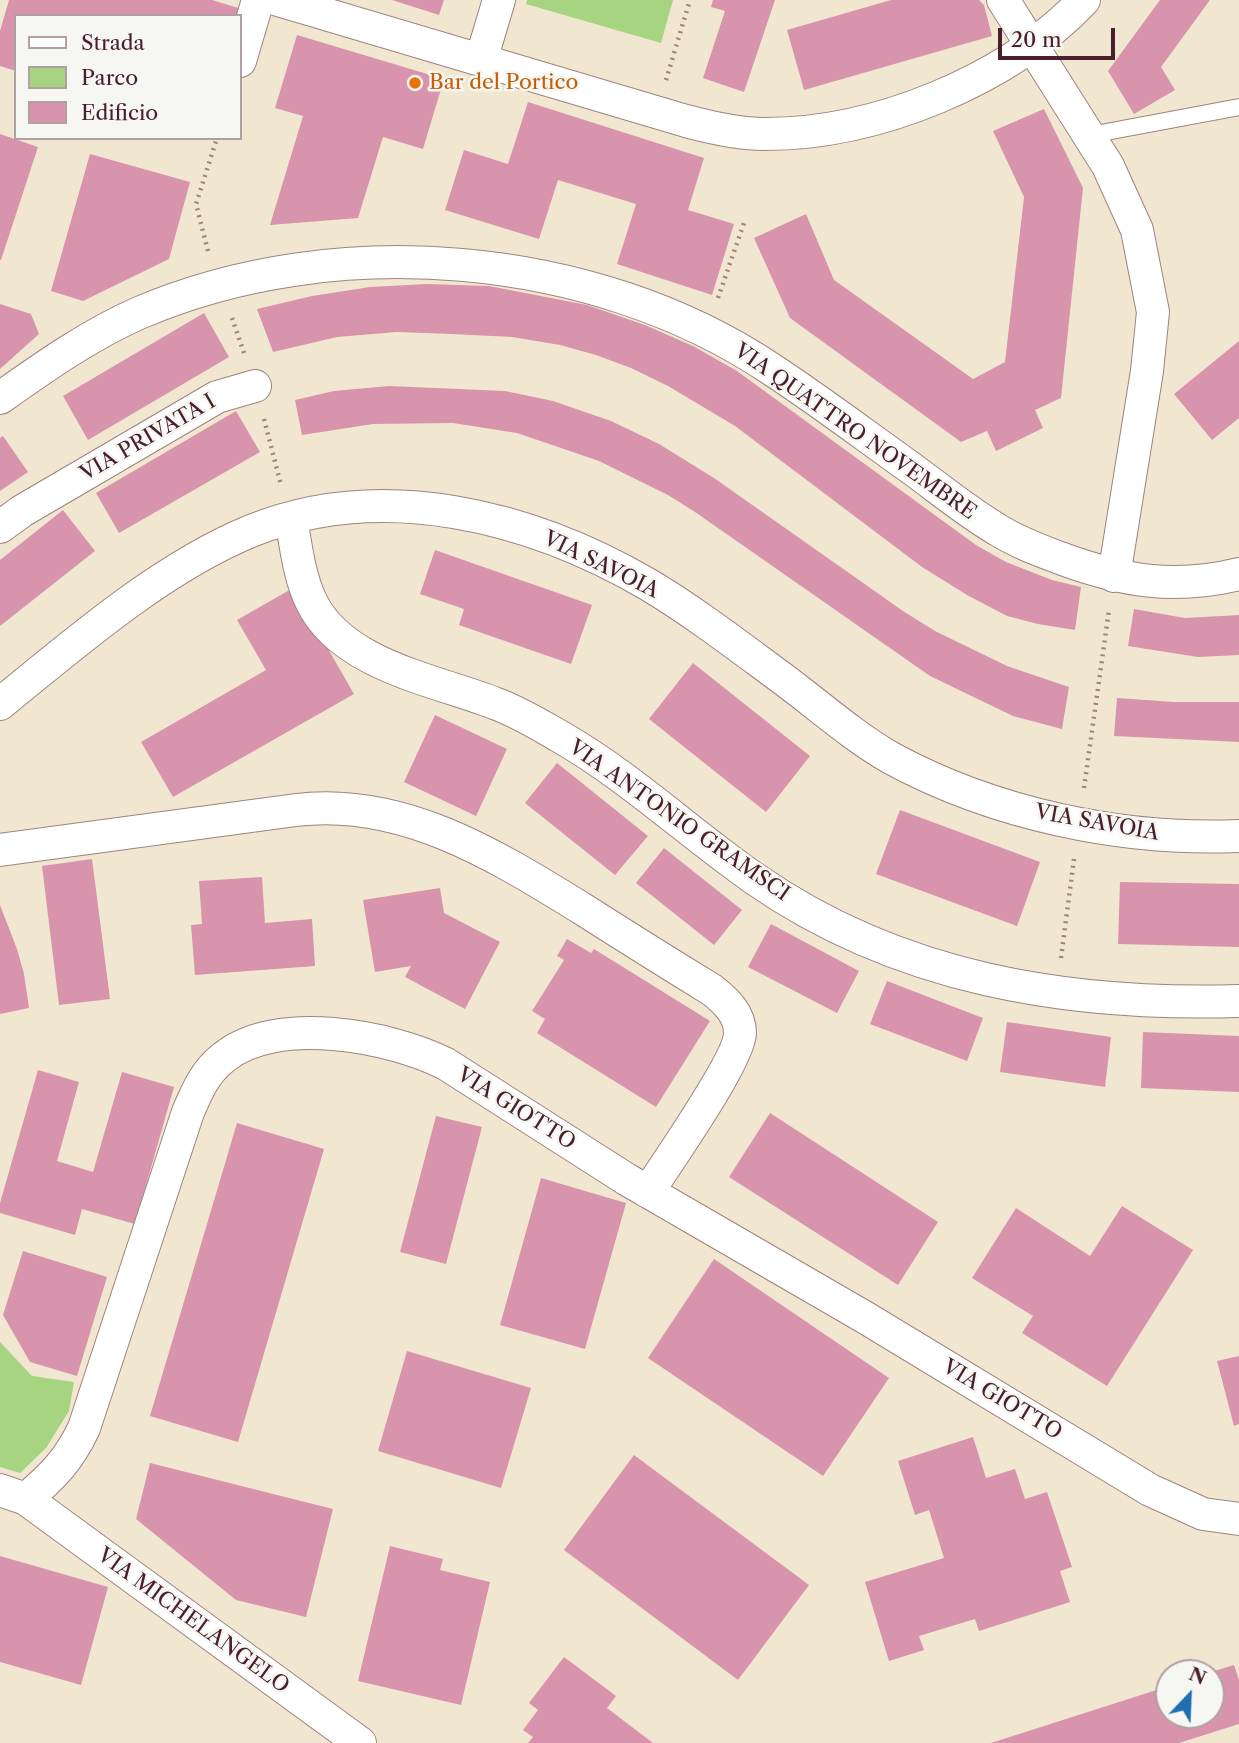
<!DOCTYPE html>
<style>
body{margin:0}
#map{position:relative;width:1239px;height:1743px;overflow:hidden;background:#f1e7d0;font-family:"Libre Caslon Text",serif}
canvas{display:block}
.legend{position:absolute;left:14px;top:14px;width:228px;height:126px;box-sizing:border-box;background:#f6f6f2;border:2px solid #b1a0a2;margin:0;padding:9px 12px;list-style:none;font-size:21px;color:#4a1f2b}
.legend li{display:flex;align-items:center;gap:14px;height:35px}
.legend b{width:35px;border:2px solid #b1a0a2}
.north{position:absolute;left:1155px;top:1659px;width:70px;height:70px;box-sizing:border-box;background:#f6f6f2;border:2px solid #b1a0a2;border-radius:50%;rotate:23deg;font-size:19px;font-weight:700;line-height:28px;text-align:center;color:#4a1f2b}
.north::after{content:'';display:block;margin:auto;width:24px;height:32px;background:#1f6fb2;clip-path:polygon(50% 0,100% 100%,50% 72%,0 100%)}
.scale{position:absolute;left:998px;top:28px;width:117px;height:32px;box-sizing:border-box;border:4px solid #4a1f2b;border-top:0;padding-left:9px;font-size:21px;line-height:24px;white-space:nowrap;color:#4a1f2b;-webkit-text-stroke:5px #f6f6f2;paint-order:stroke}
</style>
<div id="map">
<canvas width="1239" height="1743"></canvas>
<ul class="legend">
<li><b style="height:9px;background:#fff"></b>Strada</li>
<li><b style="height:19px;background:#a6d481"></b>Parco</li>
<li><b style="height:19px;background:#d894ac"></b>Edificio</li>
</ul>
<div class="north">N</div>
<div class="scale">20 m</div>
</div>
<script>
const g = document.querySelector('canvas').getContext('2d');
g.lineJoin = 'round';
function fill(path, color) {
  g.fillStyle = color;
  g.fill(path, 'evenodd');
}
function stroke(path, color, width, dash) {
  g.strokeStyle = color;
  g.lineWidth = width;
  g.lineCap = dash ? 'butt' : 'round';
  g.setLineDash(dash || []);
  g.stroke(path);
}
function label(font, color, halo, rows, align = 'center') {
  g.font = font + ' "Libre Caslon Text",serif';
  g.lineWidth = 5;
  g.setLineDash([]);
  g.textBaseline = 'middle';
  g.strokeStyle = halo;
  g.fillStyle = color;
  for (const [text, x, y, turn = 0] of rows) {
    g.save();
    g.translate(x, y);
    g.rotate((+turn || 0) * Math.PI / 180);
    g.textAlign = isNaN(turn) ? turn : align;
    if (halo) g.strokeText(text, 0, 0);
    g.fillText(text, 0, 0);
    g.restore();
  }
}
fill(new Path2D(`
 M527 0H673L661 43 526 4Z
 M0 1342 32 1376 74 1382 69 1411 46 1448 20 1473 0 1467Z`), '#a6d481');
fill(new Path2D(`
 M9 0H212L245 10 240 16H16V71L0 66V31Z
 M392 0H444L439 15Z
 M713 0H775L744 92 703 78 725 11 711 7Z
 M891 0H979L984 5 992 36 804 90 787 30Z
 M1160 0H1210L1161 67 1175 90 1134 114 1108 71Z
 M297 35 444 79 423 149 383 137 358 218 270 225 303 116 275 108Z
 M528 102 704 158 688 210 734 224 712 295 617 264 636 204 558 180 539 239 445 210 464 150 508 164Z
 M1044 109 1083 188 1061 398 1035 410 1043 428 996 451 987 431 961 442 790 318 754 238 806 214 834 280 973 379 1005 362 1024 197 993 131Z
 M0 134 38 147 1 260H0Z
 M90 154 190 182 169 259 83 301 51 291Z
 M427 284 489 286 587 305 645 325 693 346 737 371 976 545 1006 562 1052 580 1081 587 1075 630 1038 624 1007 616 967 595 922 567 735 426 668 386 631 368 596 355 560 345 512 337 452 334 397 332 337 337 273 352 257 309 312 296 370 287Z
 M0 304 31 314 39 334 0 369Z
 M204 313 229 357 88 440 63 396Z
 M1239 341V418L1212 440 1174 394Z
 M389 386 505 391 553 401 611 421 659 444 714 478 903 611 935 631 1007 666 1069 687 1062 729 1013 716 930 676 695 512 668 495 599 461 517 433 453 423 373 424 302 435 295 400 334 391Z
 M236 411 260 452 119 533 96 493Z
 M3 436 28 472 0 491V438Z
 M63 510 95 551 0 626V560Z
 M435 550 592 605 571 664 459 625 464 609 420 594Z
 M293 588 354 694 173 797 141 742 266 670 237 620Z
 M1134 609 1185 618 1239 615V655L1198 657 1128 646Z
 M693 663 810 756 766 812 649 719Z
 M1117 698 1174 702H1239V742L1114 736Z
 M435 715 507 749 476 816 404 782Z
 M557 763 648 836 615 875 525 803Z
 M900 810 1040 862 1017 926 876 874Z
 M664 848 742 910 714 945 636 883Z
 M92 859 110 999 59 1005 42 866Z
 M262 877 265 923 312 919 315 966 195 975 191 925 202 924 199 881Z
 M1120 882 1239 884V947L1118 944Z
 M440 888 444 913 500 942 465 1009 405 977 411 966 375 972 363 900Z
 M0 905 17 949 24 974 29 1008 0 1014Z
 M771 924 859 971 837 1013 748 967Z
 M567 939 591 953 594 949 710 1021 656 1107 537 1033 545 1019 532 1011 564 960 557 956Z
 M887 981 983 1018 967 1061 870 1024Z
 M1007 1022 1111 1037 1105 1087 1000 1072Z
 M1143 1032 1239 1036V1092L1141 1088Z
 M38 1070 79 1082 57 1161 93 1172 122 1072 174 1087 135 1224 82 1209 75 1235 0 1213V1203Z
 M770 1113 938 1222 898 1285 729 1177Z
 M436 1116 482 1127 446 1264 400 1252Z
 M237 1123 324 1149 238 1442 150 1416Z
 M541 1178 626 1203 585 1349 500 1325Z
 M1122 1206 1193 1250 1107 1386 1022 1333 1033 1316 972 1278 1016 1208 1090 1256Z
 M23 1251 107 1277 77 1376 30 1362 3 1315Z
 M714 1259 889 1378 823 1476 648 1358Z
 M407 1351 531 1388 501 1488 378 1451Z
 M1239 1356V1424L1234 1426 1217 1361Z
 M973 1437 986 1478 1015 1469 1025 1499 1047 1492 1072 1567 1060 1571 1070 1602 979 1631 975 1619 919 1636 924 1650 889 1661 865 1582 944 1558 929 1510 915 1515 898 1461Z
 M634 1455 809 1585 738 1680 564 1550Z
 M150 1463 333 1509 306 1617 236 1600 136 1519Z
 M390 1546 443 1559 440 1570 490 1582 461 1705 358 1681Z
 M0 1556 108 1587 81 1685 0 1662Z
 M564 1657 616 1696 607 1708 653 1743H528L533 1737 523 1730 538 1710 529 1703Z
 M1234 1665 1239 1680V1724L1179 1743H991L1169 1686V1715H1211V1672Z`), '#d894ac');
const lane = new Path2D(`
 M1090 135 1239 107`);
const street = new Path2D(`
 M278 0 686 121C712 128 738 134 765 134 876 134 1007 81 1084 0
 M1003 0 1108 166 1137 230 1153 312 1147 371 1114 576
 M481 60 499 0
 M240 61 258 0
 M0 398C44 367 89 335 139 313 335 229 593 250 771 369 820 401 867 437 915 471 942 491 969 513 998 530 1017 542 1039 550 1060 558 1122 581 1174 590 1239 574
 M291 519C296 546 299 576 311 601 341 665 435 680 494 703 517 711 538 724 559 736 629 776 689 833 755 879 899 979 1068 1006 1239 1001
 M0 527 22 511 217 397 255 386
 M0 704C75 643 161 568 251 531 382 478 531 516 649 585 694 612 737 645 779 676 816 703 851 735 891 758 994 814 1122 841 1239 836
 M0 850 296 810C402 797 495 855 581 908 625 936 668 963 712 990 726 1001 740 1014 740 1033 740 1059 666 1164 648 1192
 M0 1490 26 1499 360 1743
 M26 1499C53 1476 69 1460 84 1428L188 1112C197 1091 205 1072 223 1058 275 1014 391 1036 446 1064L626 1179 866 1318 1150 1490 1203 1514 1239 1519`);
stroke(lane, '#9e837e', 18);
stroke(street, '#9e837e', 34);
stroke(new Path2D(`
 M666 80 690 0
 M208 251 196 204 217 138
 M718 298 745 220
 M232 318 244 353
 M264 419 281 485
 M1084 788 1109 610
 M1061 958 1074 859`), '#9e837e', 4.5, [2, 5]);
stroke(lane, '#fff', 16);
stroke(street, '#fff', 32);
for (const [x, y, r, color] of [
 [415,83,7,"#e8710a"]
]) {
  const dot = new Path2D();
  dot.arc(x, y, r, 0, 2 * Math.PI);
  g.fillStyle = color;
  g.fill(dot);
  stroke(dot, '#f6f6f2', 2.5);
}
label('21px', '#c56008', '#f6f6f2', [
 ["Bar del Portico",429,83]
], 'left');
label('21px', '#4a1f2b', '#f6f6f2', [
 ["VIA QUATTRO NOVEMBRE",855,432,35],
 ["VIA PRIVATA I",148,438,-30],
 ["VIA SAVOIA",601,565,26],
 ["VIA ANTONIO GRAMSCI",679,821,35],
 ["VIA SAVOIA",1097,823,10],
 ["VIA GIOTTO",516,1109,32],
 ["VIA GIOTTO",1002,1400,31],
 ["VIA MICHELANGELO",193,1621,36]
]);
</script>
